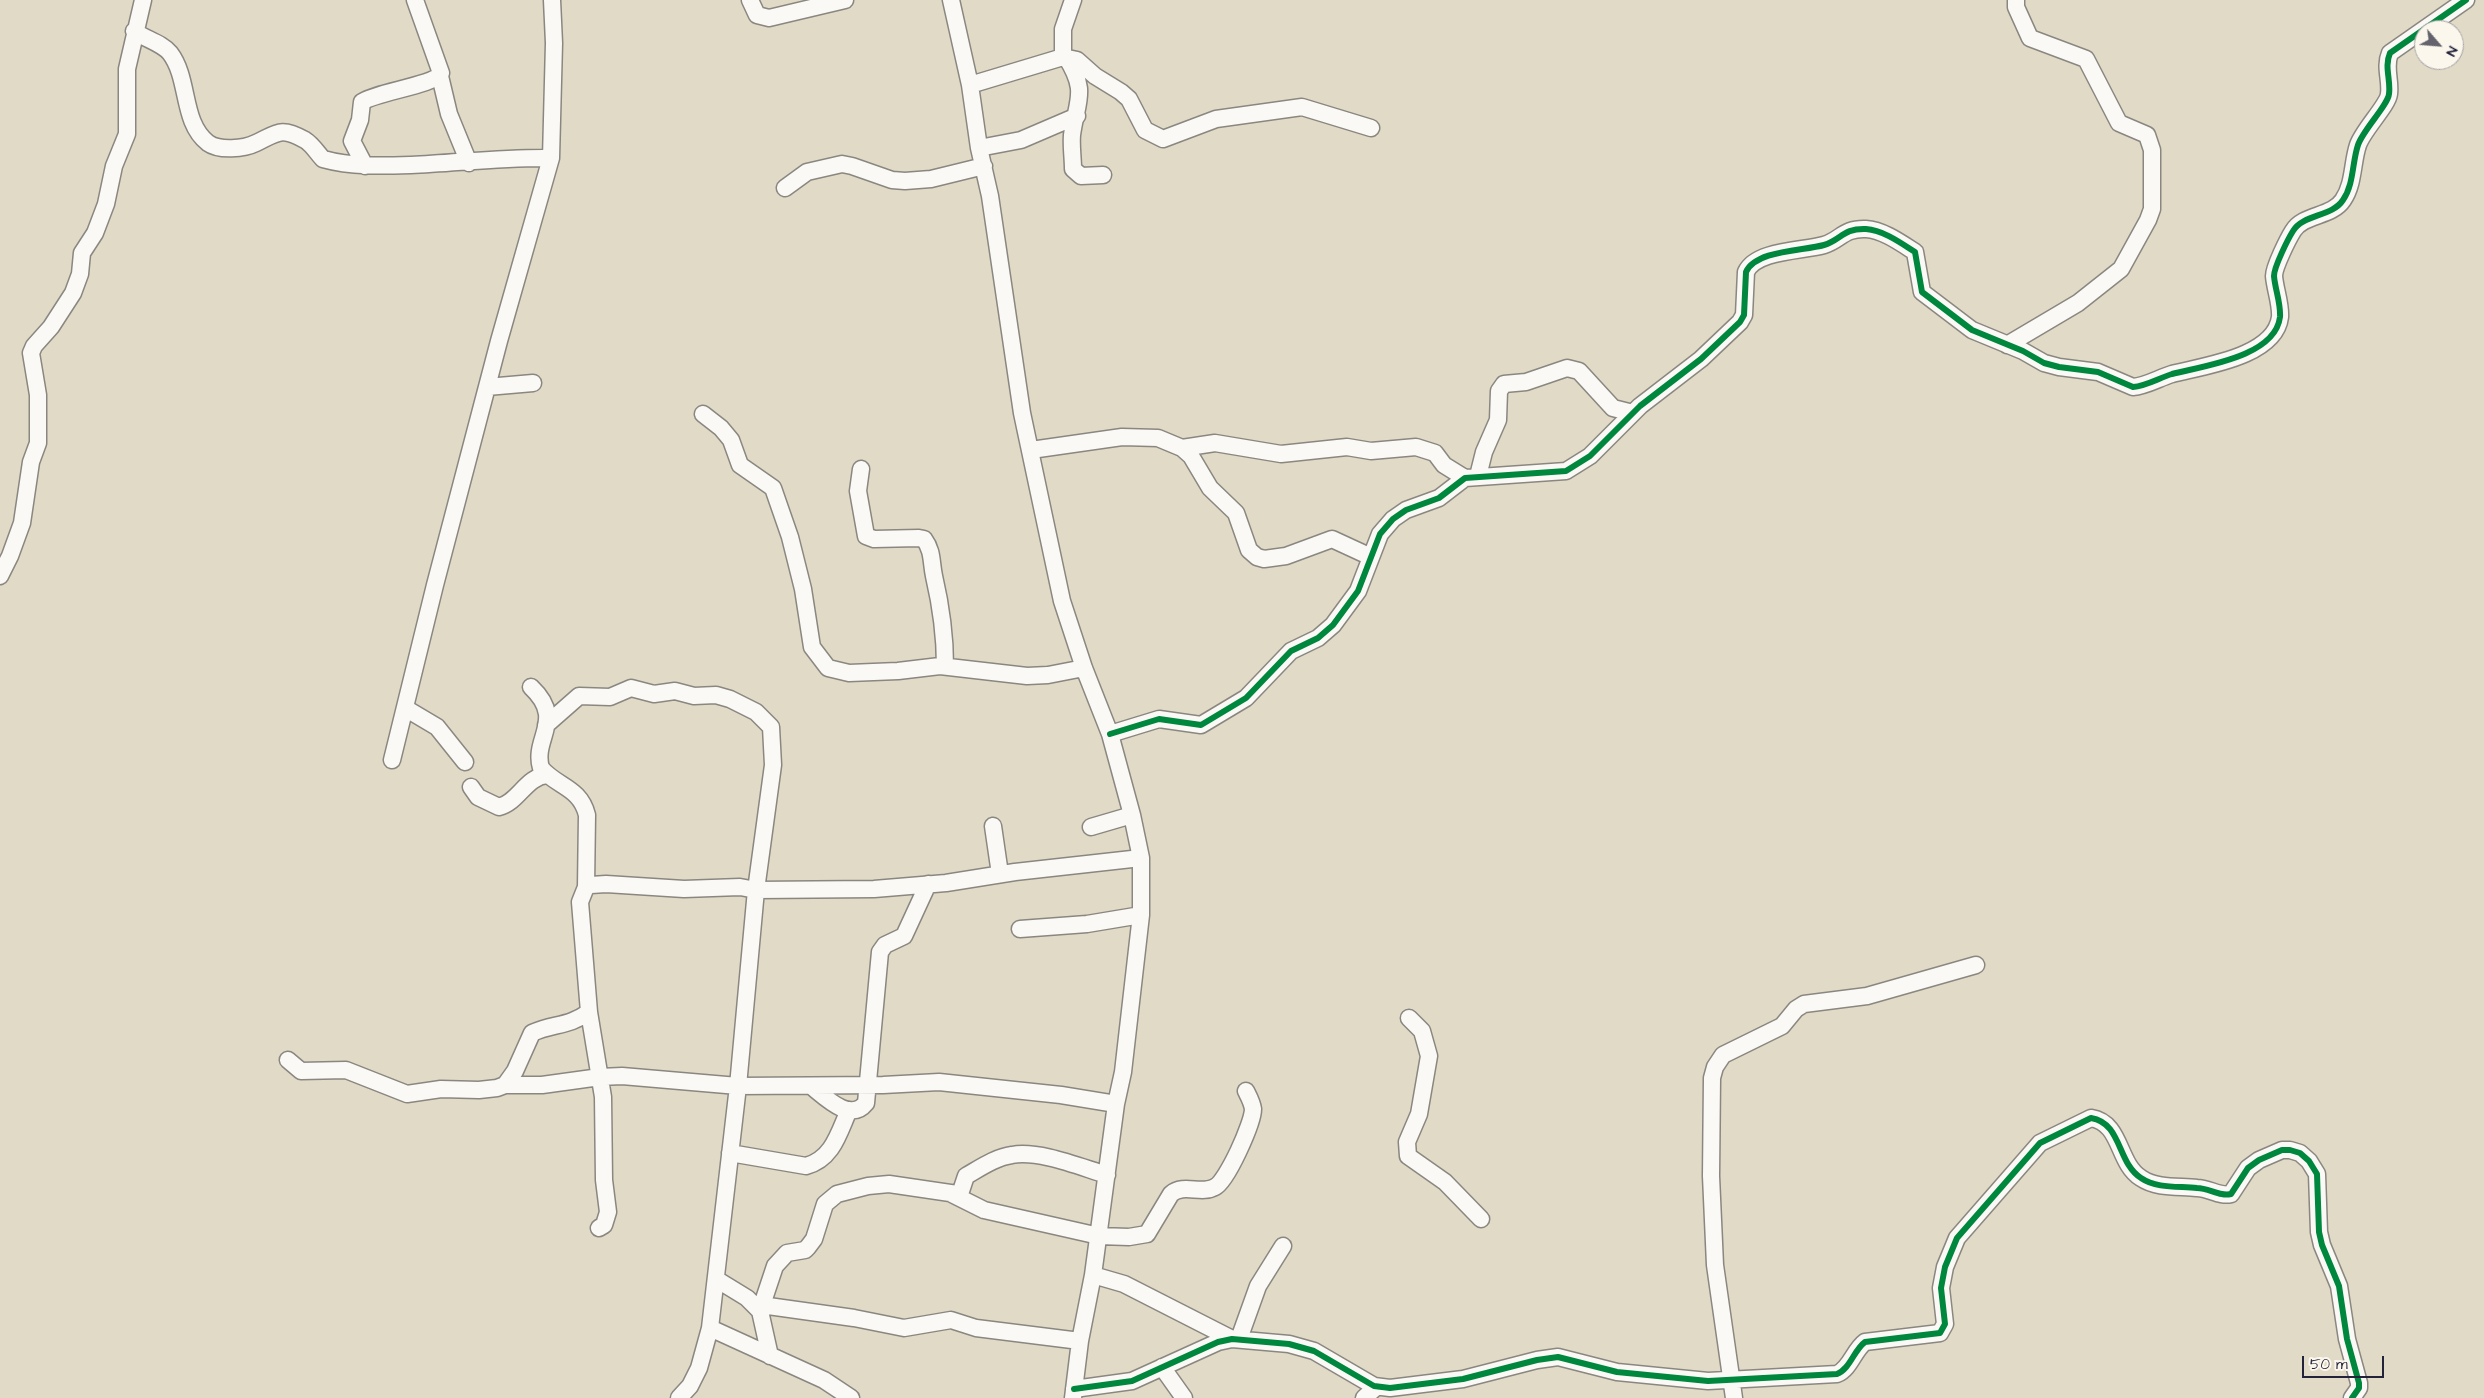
<!DOCTYPE html>
<style>
body{margin:0}
#map{position:relative;width:2484px;height:1398px;overflow:hidden;background:#e0dac6;font-family:"Architects Daughter",sans-serif}
canvas{display:block}
.north{position:absolute;left:2414px;top:20px;width:50px;height:50px;box-sizing:border-box;background:#fbf7ec;border:1px solid #a4a2a5;border-radius:50%;rotate:117deg;font-size:14px;font-weight:700;line-height:20px;text-align:center;color:#22223b}
.north::after{content:'';display:block;margin:auto;width:18px;height:22px;background:#64626c;clip-path:polygon(50% 0,100% 100%,50% 72%,0 100%)}
.scale{position:absolute;left:2302px;top:1356px;width:82px;height:22px;box-sizing:border-box;border:2px solid #22223b;border-top:0;padding-left:6px;font-size:15px;line-height:18px;white-space:nowrap;color:#22223b;-webkit-text-stroke:4px #fbf7ec;paint-order:stroke}
</style>
<div id="map">
<canvas width="2484" height="1398"></canvas>
<div class="north">N</div>
<div class="scale">50 m</div>
</div>
<script>
const g = document.querySelector('canvas').getContext('2d');
g.lineJoin = 'round';
function stroke(path, color, width, dash) {
  g.strokeStyle = color;
  g.lineWidth = width;
  g.lineCap = dash ? 'butt' : 'round';
  g.setLineDash(dash || []);
  g.stroke(path);
}
const minor = new Path2D(`
 M750 0 757 15 769 18 845 0
 M951 0 970 85 979 148 990 196 1022 413 1062 601 1084 668 1110 734 1132 815 1141 858V915L1123 1072 1116 1104 1093 1275 1080 1341 1073 1398
 M134 31C145 39 162 43 170 53 190 79 181 122 208 143 219 151 244 149 256 143 277 133 281 126 305 140 313 145 317 153 323 159 352 167 381 166 411 165 457 163 505 157 551 158
 M1063 57V29L1073 0
 M1066 57C1088 92 1077 99 1072 135 1071 146 1073 158 1073 169L1081 176 1103 175
 M440 76 449 114 469 163
 M970 85 1063 57 1077 60 1095 76 1121 92 1129 99 1145 130 1163 139 1216 119 1302 107 1371 128
 M979 148 1021 140 1077 116
 M365 166 352 141 360 120 362 102C376 92 435 85 441 73L415 0
 M785 188 807 172 842 164 852 166 892 180 905 181 931 179 984 166
 M2007 345 2078 303 2121 269 2148 220 2152 209V150L2147 135 2119 123 2086 59 2030 38 2016 7V0
 M487 387 533 383
 M703 414 721 428 731 440 740 465 773 488 790 537 803 589 812 647 828 668 849 673 898 671 940 666 1027 676 1048 675 1084 668
 M1182 448 1215 443 1281 454 1347 447 1371 451 1416 447 1435 453 1444 465 1465 478
 M1031 450 1122 437 1158 438 1182 448 1191 456 1210 488 1236 513 1249 550 1257 557 1264 559 1286 556 1332 539 1371 557
 M861 469 858 491 866 536 874 539 919 538 924 539C933 551 931 562 934 576 941 606 945 635 945 666
 M1478 476 1484 452 1498 420 1499 391 1504 384 1526 382 1567 368 1579 371 1613 408 1633 413
 M0 576 10 556 22 523 31 462 38 443V395L31 353 34 346 51 327 73 293 80 274 82 253 95 233 106 204 114 166 127 134V69L143 0
 M531 687C566 720 532 738 541 768 557 787 580 787 587 815L586 887
 M405 708 437 727 465 762
 M546 725 579 696 610 697 631 688 654 694 675 691 694 696 716 695 730 699 756 712 771 727 773 765 756 890 738 1086 710 1328 699 1368 690 1386 679 1398
 M1110 734 1159 719 1201 725 1246 698 1291 651 1318 638 1333 625 1358 591 1380 534 1393 519 1406 510 1439 498 1465 478 1566 471 1590 456 1640 406 1701 359 1740 322 1744 315 1746 272C1756 250 1803 251 1824 245 1841 240 1843 228 1866 229 1883 230 1901 243 1915 252L1922 292 1972 330 2023 351 2044 363 2059 367 2098 372 2133 387C2146 386 2159 378 2172 374 2203 366 2275 357 2280 317 2281 304 2275 289 2274 276 2274 267 2288 239 2293 231 2303 214 2332 217 2343 200 2354 184 2352 163 2358 145 2363 130 2388 105 2389 94 2391 80 2384 67 2390 53L2466 0
 M392 760 435 585 499 341 551 158 554 43 552 0
 M471 787 478 797 499 807C519 802 526 776 548 775
 M993 826 1000 874
 M1091 827 1132 815
 M1020 929 1087 924 1141 915
 M1409 1018 1422 1031 1429 1056 1419 1114 1407 1142 1408 1156 1445 1182 1481 1219
 M288 1060 301 1071 346 1070 407 1094 441 1089 479 1090 497 1088 505 1085 515 1071 532 1033C554 1023 568 1027 589 1012
 M505 1085H542L600 1077 622 1076 738 1086 883 1085 939 1082 1061 1095 1116 1104
 M811 1086C825 1097 850 1123 866 1103L880 952 885 945 904 936 928 884
 M730 1153 806 1166C833 1159 839 1132 849 1110
 M952 1194 984 1210 1099 1236 1129 1237 1147 1234 1171 1194C1184 1183 1201 1195 1215 1187 1227 1181 1253 1123 1253 1109 1252 1102 1249 1097 1246 1091
 M599 1228 604 1225 608 1212 604 1180 603 1097 589 1012 580 902 586 887 591 885 606 884 684 889 740 887 756 890 874 889 946 883 1015 872 1141 858
 M1093 1275 1124 1284 1232 1339
 M716 1279 747 1298 760 1311 770 1356
 M761 1305 854 1318 904 1328 951 1320 976 1328 1080 1341
 M760 1311 775 1266 787 1253 805 1250 808 1247 814 1239 825 1204 837 1194 868 1186 889 1184 957 1194 961 1191 966 1176C980 1168 996 1157 1012 1155 1039 1150 1080 1167 1107 1175
 M710 1328 824 1380 851 1398
 M1239 1339 1258 1286 1283 1246
 M1162 1367 1184 1398
 M1074 1389 1132 1381 1218 1342 1232 1339 1289 1344 1314 1351 1374 1386 1390 1388 1463 1379 1537 1360 1558 1357 1617 1372 1708 1381 1837 1374C1850 1369 1854 1350 1865 1342L1940 1333 1945 1324 1941 1288 1945 1267 1957 1238 2040 1143 2091 1118C2122 1123 2117 1163 2141 1178 2157 1189 2179 1186 2197 1188 2209 1188 2220 1197 2231 1194L2248 1168 2259 1160 2282 1150H2290L2300 1153 2309 1161 2317 1174 2319 1232 2322 1245 2339 1286 2347 1339 2359 1383V1388L2352 1398
 M1364 1398 1374 1389
 M1734 1398 1715 1265 1711 1176 1712 1078 1715 1067 1723 1055 1782 1026 1796 1009 1804 1004 1867 996 1976 965`);
stroke(minor, '#8a8781', 19);
stroke(minor, '#faf9f6', 16);
stroke(new Path2D(`
 M1110 734 1159 719 1201 725 1246 698 1291 651 1318 638 1333 625 1358 591 1380 534 1393 519 1406 510 1439 498 1465 478 1566 471 1590 456 1640 406 1701 359 1740 322 1744 315 1746 272C1756 250 1803 251 1824 245 1841 240 1843 228 1866 229 1883 230 1901 243 1915 252L1922 292 1972 330 2023 351 2044 363 2059 367 2098 372 2133 387C2146 386 2159 378 2172 374 2203 366 2275 357 2280 317 2281 304 2275 289 2274 276 2274 267 2288 239 2293 231 2303 214 2332 217 2343 200 2354 184 2352 163 2358 145 2363 130 2388 105 2389 94 2391 80 2384 67 2390 53L2466 0
 M1074 1389 1132 1381 1218 1342 1232 1339 1289 1344 1314 1351 1374 1386 1390 1388 1463 1379 1537 1360 1558 1357 1617 1372 1708 1381 1837 1374C1850 1369 1854 1350 1865 1342L1940 1333 1945 1324 1941 1288 1945 1267 1957 1238 2040 1143 2091 1118C2122 1123 2117 1163 2141 1178 2157 1189 2179 1186 2197 1188 2209 1188 2220 1197 2231 1194L2248 1168 2259 1160 2282 1150H2290L2300 1153 2309 1161 2317 1174 2319 1232 2322 1245 2339 1286 2347 1339 2359 1383V1388L2352 1398`), '#00873e', 6);
</script>
